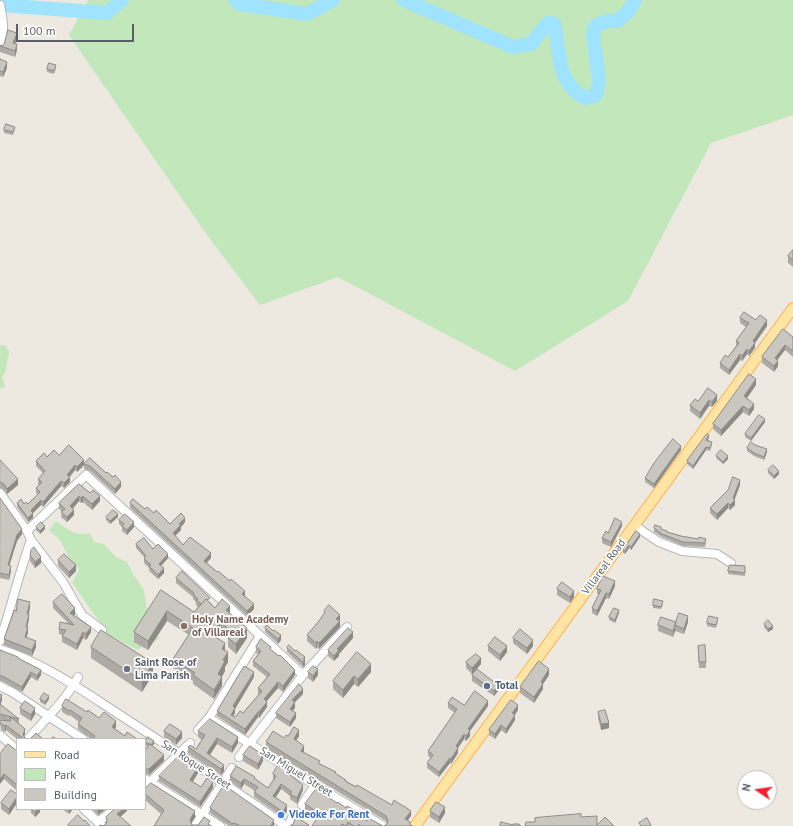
<!DOCTYPE html>
<style>
body{margin:0}
#map{position:relative;width:793px;height:826px;overflow:hidden;background:#eee9e0;font-family:"PT Sans",sans-serif}
canvas{display:block}
.legend{position:absolute;left:16px;top:738px;width:130px;height:72px;box-sizing:border-box;background:#fff;border:1px solid #bdbfc1;margin:0;padding:5px 7px;list-style:none;font-size:12px;color:#595f63}
.legend li{display:flex;align-items:center;gap:8px;height:20px}
.legend b{width:20px;border:1px solid #bdbfc1}
.north{position:absolute;left:737px;top:770px;width:40px;height:40px;box-sizing:border-box;background:#fff;border:1px solid #bdbfc1;border-radius:50%;rotate:283deg;font-size:11px;font-weight:700;line-height:16px;text-align:center;color:#595f63}
.north::after{content:'';display:block;margin:auto;width:14px;height:18px;background:#f4202d;clip-path:polygon(50% 0,100% 100%,50% 72%,0 100%)}
.scale{position:absolute;left:16px;top:24px;width:118px;height:18px;box-sizing:border-box;border:2px solid #595f63;border-top:0;padding-left:5px;font-size:12px;line-height:14px;white-space:nowrap;color:#595f63;-webkit-text-stroke:3px #fff;paint-order:stroke}
</style>
<div id="map">
<canvas width="793" height="826"></canvas>
<ul class="legend">
<li><b style="height:5px;background:#ffe4a4"></b>Road</li>
<li><b style="height:11px;background:#c1e7bb"></b>Park</li>
<li><b style="height:11px;background:#cac6c0"></b>Building</li>
</ul>
<div class="north">N</div>
<div class="scale">100 m</div>
</div>
<script>
const g = document.querySelector('canvas').getContext('2d');
g.lineJoin = 'round';
function fill(path, color) {
  g.fillStyle = color;
  g.fill(path, 'evenodd');
}
function stroke(path, color, width, dash) {
  g.strokeStyle = color;
  g.lineWidth = width;
  g.lineCap = dash ? 'butt' : 'round';
  g.setLineDash(dash || []);
  g.stroke(path);
}
function label(font, color, halo, rows, align = 'center') {
  g.font = font + ' "PT Sans",sans-serif';
  g.lineWidth = 3.5;
  g.setLineDash([]);
  g.textBaseline = 'middle';
  g.strokeStyle = halo;
  g.fillStyle = color;
  for (const [text, x, y, turn = 0] of rows) {
    g.save();
    g.translate(x, y);
    g.rotate((+turn || 0) * Math.PI / 180);
    g.textAlign = isNaN(turn) ? turn : align;
    if (halo) g.strokeText(text, 0, 0);
    g.fillText(text, 0, 0);
    g.restore();
  }
}
fill(new Path2D(`
 M88 0H793V115L711 143 628 301 515 371 338 277 260 305 207 235 69 35Z
 M5 345 9 352 5 373 2 377 5 387 0 388V346Z
 M56 521C67 529 76 537 90 533L94 542 104 544 116 557 127 562 133 574 144 590 147 610 159 638C152 644 145 645 137 650L108 634 72 583 79 569 69 558 60 540 49 530Z`), '#c1e7bb');
stroke(new Path2D(`
 M235 0 240 4 307 14 333 0
 M404 0 513 47 531 44 548 23 554 24C562 54 554 80 585 98L596 95 599 80 593 35 595 26 606 21H617L627 13 635 0
 M0 5 107 13 122 0`), '#9fe3ff', 14);
const minor = new Path2D(`
 M0 5C3 19 5 32 0 46
 M0 493 27 531 31 540 63 582 82 615 102 630
 M635 526 659 542 682 551 717 554 731 563
 M27 531 86 475 303 675
 M0 641C11 608 19 573 31 540
 M0 649C42 662 80 689 117 713 174 750 230 787 286 826
 M0 686 12 692 83 739
 M209 718 315 785 383 826
 M198 730 209 718 260 636
 M0 735 17 750
 M28 739C45 720 66 700 78 677
 M239 757 303 675 347 627
 M145 779 220 826
 M145 787 190 743
 M302 805 315 785
 M84 809 102 826
 M98 822 115 809
 M195 826 232 768
 M288 826 292 818`);
const major = new Path2D(`
 M415 826 793 308`);
stroke(minor, '#b4b8bc', 10);
stroke(major, '#fbb14c', 12);
stroke(minor, '#fff', 8);
stroke(major, '#ffe4a4', 10);
fill(new Path2D(`
 M17 39 15 43 17 50 15 57 0 52V45L1 46Z
 M0 59 7 68 3 77 0 76Z
 M56 68 54 74 47 72V69Z
 M15 129 13 135 4 133V130Z
 M793 250V267L788 263V256Z
 M740 318 756 320 767 326 755 342V348L749 356 747 354 742 361 740 360 729 375 720 368V363L728 357 736 346V341L746 327 740 323Z
 M793 337V357L785 350 777 360 778 366 774 372 762 363V357Z
 M756 385 747 398 754 409 749 416 743 412 721 436 713 429V424Z
 M717 395V401L712 407 709 406 700 419 690 411V405L698 401Z
 M765 422 751 441 745 437V434Z
 M709 438 707 441 712 445 710 451 706 450 693 469 687 464V461Z
 M755 445 767 452 764 460 754 456 747 451V448Z
 M681 450 654 488 645 482V478Z
 M59 455 84 464 90 458 121 487 115 494 90 471 84 469V465L77 472 75 470 70 477V482L64 488 61 486 43 507 41 505 33 513V518L28 522 17 507V503L28 504 38 494 36 493V488L39 485 38 484V479L43 473 36 466V461L47 457Z
 M716 455 728 459 723 464 716 458Z
 M0 460 18 485 7 494 4 490 0 488Z
 M768 470 779 474 774 479 768 473Z
 M79 484 100 501 92 510 83 502 81 503 79 501 73 509 74 515 67 522 61 517 62 511 59 509V503Z
 M740 485 734 500 735 505 730 510 728 508 717 520 710 513V508Z
 M0 498 22 534 17 541 9 565 11 571 9 580 0 578Z
 M130 503 154 513 170 524 185 522 181 527V530L175 536 183 545 211 558 207 563 245 596 254 609 247 616 130 508Z
 M106 517H118L110 524 106 520Z
 M119 520 134 527 127 535 122 531V527L119 524Z
 M622 526 611 547 602 543V538L608 533Z
 M36 527 45 529 40 534 36 530Z
 M654 528 661 529 667 532 681 536 706 543 705 547 683 546 662 537 654 532Z
 M640 537 631 550 629 548 625 554 623 553V550Z
 M136 544 153 549 168 558 161 566 164 573 158 579 149 571V568L144 563V559L145 558 136 548Z
 M30 555 41 563 35 568 30 561Z
 M58 560 76 571 69 578 58 566Z
 M745 566V576L728 574V571Z
 M176 578 210 602 215 608 230 614 247 638 236 654 228 647V638L220 632 217 638 225 651 228 662 225 667V671L222 677V686L214 699 193 684V681L173 668V659L189 635 167 621 148 650 134 642V632L161 590 194 612 198 607 196 605V602L193 599V597L176 583Z
 M615 586 609 599 606 598 597 616 592 613V608L599 594H597V589Z
 M557 589 574 597 570 603 557 595Z
 M53 602 75 614 74 615 91 632 86 640 83 638 77 650 62 642V636L63 635 59 634V629L68 623 53 608Z
 M663 604 661 609 653 608V605Z
 M30 608 29 614V619L27 627 28 633 26 637 36 647 32 656 4 645V639L16 611Z
 M324 611 340 620 339 621 340 627 319 649 317 647 316 649 307 641V635L319 621 324 614Z
 M619 613 615 623 609 620V617Z
 M718 621 716 628 707 626V623Z
 M676 622H688L684 634 675 631 673 637 658 631V625Z
 M764 624 773 629 768 632 764 627Z
 M265 628 281 640 278 644 265 632Z
 M353 638 339 654V656L334 661 328 656V650Z
 M513 638 533 646 527 654 513 643Z
 M488 646 507 652 500 661 488 651Z
 M698 646 706 662V668H699Z
 M91 647 153 674 142 692 91 658Z
 M256 647 271 650 295 675 283 692 278 688 267 701V707L259 718 258 717 245 735 217 716V711L254 677 235 709V713L233 716 235 717 243 713 259 694H258V688L267 677 253 666V661L258 654 256 653Z
 M287 648 295 651 305 657V665L303 667 287 652Z
 M0 650 18 659 41 675 37 681 31 677 22 692 2 681H0Z
 M466 662 481 664 477 669 498 691 494 696 472 681V674L466 668Z
 M308 672 318 675 313 682 308 678Z
 M371 672 358 687 354 684 343 698 333 689V681Z
 M549 675 543 684V689L534 703 520 693V687Z
 M0 694 2 700 0 705 19 719V723L25 734 24 736 26 739H43H17L6 730 5 732 1 730 0 720 6 721 0 719Z
 M303 694 295 702V708L293 710 296 718 290 727 276 718V713Z
 M40 699H49L45 705 40 702Z
 M448 703 464 705 488 706 470 731V736L466 741 464 739 458 748V753L451 764 450 763 439 777 427 768V763L431 758 428 756V751L455 713 448 708Z
 M62 706 87 712 116 727 115 729 125 736 137 739H91L78 729V724L79 722 70 715 69 716 62 712Z
 M20 708 35 714 31 721 20 714Z
 M518 710 515 715V720L506 734 501 730 495 739 489 735V730Z
 M598 712 609 728 601 730 598 718Z
 M164 731 182 738 176 745 164 737Z
 M198 731 238 743 232 753 217 744 210 755 224 771 221 775 188 753V747L196 749 202 740 198 737Z
 M288 736H299L296 740 304 751V753L336 774 346 781 411 816 387 824 386 821 266 748V742L284 738Z
 M145 742 154 744 152 746 164 761 149 775 145 774V751L148 747 145 745Z
 M17 751V791L4 779 0 754Z
 M243 755 263 761 258 770 243 761Z
 M198 773 193 782 201 787 213 788 200 807 159 781V776Z
 M287 773 303 790 297 804 290 799V796L281 789 276 797 287 811 283 817 254 797V792L255 791 244 784 241 789 230 781V776L255 779 268 788 274 780 273 779V774Z
 M145 786 195 817 191 823 192 825H210L154 826 161 814 145 800Z
 M17 794V803L9 815 1 809V803Z
 M337 803 367 821 383 826H312L318 818 305 810V804Z
 M210 808 274 825V826H229L210 813Z
 M29 809H40V812L35 817 31 813V811Z
 M62 809H73L69 814Z
 M92 809H106L98 815Z
 M430 811 445 813 439 823 430 817Z`), '#aeaaa5');
fill(new Path2D(`
 M17 33V39L13 48V43Z
 M17 44V50L15 57V51Z
 M7 62V68L3 77V72Z
 M767 320V326L753 346V341Z
 M755 343V348L749 356V351Z
 M785 345V350L775 363V358Z
 M747 349V354L742 361V356Z
 M740 354V360L729 375V370Z
 M778 361V366L774 372V366Z
 M756 379V385L744 402V396Z
 M717 395V401L712 407V402Z
 M709 400V406L700 419V413Z
 M754 404V409L749 416V410Z
 M743 406V412L721 436V430Z
 M765 419V422L751 441V438Z
 M709 435V438L706 443V440Z
 M681 446V450L654 488V484Z
 M706 447V450L693 469V466Z
 M767 449V452L764 460V457Z
 M728 456V459L723 464V462Z
 M84 460V465L77 472V467Z
 M75 465V470L67 480V475Z
 M779 471V474L774 479V476Z
 M70 477V482L64 488V483Z
 M18 479V485L7 494V489Z
 M740 480V485L734 501 735 500V505L730 510V505Z
 M61 481V486L43 507V502Z
 M121 482V487L115 494V489Z
 M79 496V501L70 511V506Z
 M83 496V502L81 503V498Z
 M100 496V501L92 510V504Z
 M41 500V505L33 513V518L28 522V518L31 511Z
 M728 503V508L717 520V514Z
 M74 510V515L67 522V517Z
 M118 514V517L110 524V521Z
 M185 518V522L181 527V530L173 538V533L179 524Z
 M134 522V527L127 535V530Z
 M622 522V526L611 547V542Z
 M45 526V529L40 534V531Z
 M22 529V534L17 541 8 570V565L17 535Z
 M640 534V537L631 550V547Z
 M629 545V548L625 554V551Z
 M211 553V558L204 565V561Z
 M168 554V558L159 568V564Z
 M41 557V563L35 568V562Z
 M76 565V571L69 578V572Z
 M11 566V571L9 580V575Z
 M164 568V573L158 579V575Z
 M615 581V586L609 599V594Z
 M245 591V596L242 599V594Z
 M574 591V597L570 603V597Z
 M606 593V598L597 616V611Z
 M30 602V608L27 619V614Z
 M254 604V609L247 616V611Z
 M230 606V615L226 610Z
 M75 608V614L70 619V613Z
 M619 610V613L615 623V620Z
 M167 611V621L148 650V641Z
 M29 614V619L26 632V627Z
 M340 615V620L336 624V619Z
 M688 616V622L684 634V629Z
 M340 621V627L319 649V643Z
 M220 622V632L212 644V635Z
 M675 625V631L673 637V631Z
 M773 626V629L768 632V629Z
 M28 627V633L25 642V637Z
 M91 627V632L86 640V634Z
 M247 628V638L236 654V644Z
 M83 632V638L77 650V644Z
 M353 632V638L339 654V656L334 661V656L337 649Z
 M281 635V640L278 644V639Z
 M533 640V646L527 654V648Z
 M36 641V647L32 656V650Z
 M317 641V647L316 649V643Z
 M225 643V653L222 649Z
 M507 646V652L500 661V655Z
 M228 652V662L225 667V671L218 683V674L223 660Z
 M305 657V665L303 667V659Z
 M481 658V664L472 674V668Z
 M153 663V674L142 692V681Z
 M371 664V672L358 687V679Z
 M318 669V675L313 682V676Z
 M549 669V675L543 684V689L534 703V697L541 682Z
 M41 670V675L37 681V676Z
 M295 670V675L283 692V686Z
 M31 672V677L22 692V687Z
 M254 672V677L235 709V713L231 720V715L233 706Z
 M354 676V684L343 698V690Z
 M222 677V686L214 699V690Z
 M278 682V688L264 704V699Z
 M498 685V691L494 696V691Z
 M303 689V694L295 702V708L290 714 292 700Z
 M2 695V700L0 706V701Z
 M49 696V699L45 705V702Z
 M488 701V706L470 731V736L466 741V736L468 729Z
 M267 702V707L259 718V712Z
 M518 705V710L512 718V713Z
 M35 708V714L31 721V715Z
 M258 712V717L245 735V729Z
 M296 713V718L290 727V722Z
 M515 715V720L506 734V729Z
 M116 721V727L112 733V727Z
 M609 723V728L601 730V724Z
 M6 725V730L5 732V726Z
 M501 725V730L495 739V734Z
 M25 729V734L23 738V735Z
 M299 730V736L294 744V739Z
 M182 732V738L176 745V739Z
 M464 734V739L456 751V746Z
 M238 737V743L232 753V747Z
 M217 738V744L207 759V753Z
 M154 741V744L150 748V745Z
 M304 746V751L301 757V751Z
 M458 748V753L451 764V759Z
 M164 755V761L149 775V769Z
 M263 755V761L258 770V764Z
 M450 758V763L439 777V772Z
 M224 765V771L221 775V769Z
 M198 767V773L190 785V780Z
 M4 774V779L0 784V779Z
 M244 779V784L241 789V783Z
 M213 782V788L200 807V802Z
 M281 784V789L273 801V796Z
 M303 785V790L297 804V798Z
 M17 797V803L9 815V809Z
 M287 805V811L283 817V812Z
 M445 807V813L439 823V817Z
 M38 809H40V812L35 817V812Z
 M69 809H73L69 814Z
 M98 809H106L98 815Z
 M123 809H127V811L117 820V814Z
 M195 811V817L190 825V820Z
 M411 811V816L405 824V819Z
 M274 820V826H271Z`), '#8d8b86');
const building = new Path2D(`
 M8 30 17 33 13 43 17 44 15 51 0 46V45L1 46 4 44Z
 M0 59 7 62 3 72 0 71Z
 M49 63 56 65 54 71 47 69Z
 M6 124 15 127 13 132 4 130Z
 M793 250V260L788 256Z
 M744 312 756 320 760 315 767 320 753 341 755 343 749 351 747 349 742 356 740 354 729 370 720 363 725 355 728 357 739 343 736 341 749 323 740 318Z
 M783 329 793 337V351L785 345 775 358 778 361 774 366 762 357Z
 M749 374 756 379 744 396 754 404 749 410 743 406 721 430 713 424Z
 M708 388 717 395 712 402 709 400 700 413 690 405 695 399 698 401Z
 M759 415 765 419 751 438 745 434Z
 M707 434 709 435 706 440 712 442 710 448 706 447 693 466 687 461Z
 M673 439 681 446 654 484 645 478 654 463Z
 M751 442 755 445 767 449 764 457 754 453 747 448Z
 M69 445 84 460 77 467 75 465 67 475 70 477 64 483 61 481 43 502 41 500 32 509 31 511 33 513 28 518 17 503 21 499 24 504 26 502 28 504 40 492 36 488 42 482 38 479 45 471 36 461 44 453 47 457 54 450 59 455Z
 M721 450 728 456 723 462 716 455Z
 M90 458 106 473 107 472 113 477 115 475 121 482 115 489 90 466 84 464Z
 M0 460 18 479 7 489 4 484 0 482Z
 M773 465 779 471 774 476 768 470Z
 M733 477 740 480 733 498 735 500 730 505 728 503 717 514 710 508 728 490Z
 M79 484 90 493 93 490 100 496 92 504 83 496 81 498 79 496 70 506 74 510 67 517 61 512 65 509 59 503Z
 M0 498 22 529 17 535 8 565 11 566 9 575 0 573Z
 M133 499 145 509 147 507 154 513 156 510 170 524 181 513 185 518 179 524 181 525 173 533 183 545 190 537 211 553 204 561 217 572 218 571 230 581 231 579 245 591 242 594 254 604 247 611 130 503Z
 M113 510 118 514 110 521 106 517Z
 M125 514 134 522 127 530 122 526 124 524 119 520Z
 M615 518 622 522 611 542 602 538 606 531 608 533Z
 M41 522 45 526 40 531 36 527Z
 M655 525 661 527V529L667 531V532L681 536 698 539 699 537 706 539 705 543 683 542 662 534 654 528Z
 M636 531 640 534 631 547 629 545 625 551 623 550Z
 M144 538 153 549 158 544 168 554 159 564 164 568 158 575 149 566 151 565 144 559 146 556 136 544Z
 M34 547 41 557 35 562 30 555 31 550Z
 M64 554 76 565 69 572 58 560Z
 M730 565 745 566V573L728 571Z
 M182 571 210 598 207 600 206 599 201 604 196 600 198 599 193 594 194 593 176 578Z
 M603 576 615 581 609 594 606 593 597 611 592 608 601 590 597 589Z
 M562 582 574 591 570 597 557 589Z
 M161 590 194 612 206 599 215 608 222 599 230 606 226 610 247 628 236 644 228 638 232 632 220 622 212 635 225 643 222 649 228 652 223 660 225 661 218 674 222 677 214 690 193 675 195 673 173 659 193 628 167 611 148 641 134 632Z
 M62 594 75 608 70 613 91 627 86 634 83 632 77 644 62 636 66 630 59 629 60 622 74 625 53 602Z
 M18 599 30 602 27 614H29L26 627H28L25 637 36 641 32 650 4 639 14 610 16 611Z
 M654 599 663 601 661 607 653 605Z
 M329 605 340 615 336 619 340 621 319 643 317 641 316 643 307 635 319 621 325 612 324 611Z
 M614 608 619 610 615 620 609 617Z
 M679 613 688 616 684 629 675 625Z
 M709 616 718 618 716 625 707 623Z
 M661 617 676 622 673 631 658 625Z
 M768 620 773 626 768 629 764 624Z
 M267 625 273 631 274 630 281 635 278 639 265 628Z
 M348 628 353 632 337 649 339 650 334 656 328 650Z
 M520 629 533 640 527 648 513 638Z
 M101 630 153 663 142 681 91 647Z
 M495 637 507 646 500 655 488 646Z
 M261 639 271 647 270 649 279 656 280 655 295 670 283 686 278 682 264 699 267 702 259 712H258L245 729 217 711 244 666 254 672 233 706 235 708 231 715 235 717 240 711 243 713 262 691 258 688 270 674 253 661 261 651 256 647Z
 M289 645 295 651 296 650 305 657 303 659 305 660 303 662 287 648Z
 M705 645 706 662H699L698 646Z
 M0 650 18 657V658L41 670 37 676 31 672 22 687 2 676H0Z
 M357 652 371 664 358 679 354 676 343 690 333 681Z
 M476 654 481 658 472 668 466 662Z
 M539 661 549 669 541 682 543 684 534 697 520 687Z
 M313 666 318 669 313 676 308 672Z
 M477 669 498 685 494 691 472 675Z
 M299 684 303 689 292 700 295 702 290 709 296 713 290 722 276 713Z
 M475 691 488 701 468 729 470 731 466 736 464 734 456 746 458 748 451 759 450 758 439 772 427 763 433 755 428 751 457 709 448 703 452 697 464 705Z
 M44 693 49 696 45 702 40 699Z
 M0 694 2 695 0 701Z
 M66 699 87 712 88 710 99 718 104 712 116 721 112 727 125 736 127 732 137 739H93L95 736 78 724 82 718 70 710 69 711 62 706Z
 M511 700 518 705 512 713 515 715 506 729 501 725 495 734 489 730Z
 M25 701 35 708 31 715 20 708Z
 M0 704 19 719 0 714Z
 M605 710 609 723 601 724 598 712Z
 M11 717 25 729 23 735 26 739H30L36 733 43 739H24L6 725 5 726 1 724H0V720L10 721Z
 M210 719 238 737 232 747 217 738 207 753 224 765 221 769 188 747 190 745 196 749 205 735 198 731Z
 M170 724 182 732 176 739 164 731Z
 M294 727 299 730 294 739 304 746 301 751 320 761 318 763 336 772 335 773 346 780 345 781 356 787 357 785 392 805 394 800 403 806H404L411 811 405 819 409 821 411 826H413H384L387 824 388 821 386 816 266 742 273 731 284 738 286 735 288 736Z
 M53 737 57 739H52Z
 M148 737 154 741 151 745 145 742Z
 M8 744 17 751V785L4 774 0 779V754Z
 M150 744 164 755 149 769H145V751Z
 M250 746 263 755 258 764 243 755Z
 M180 755 198 767 190 780 201 787 207 778 213 782 200 802 159 776Z
 M279 763 287 768 285 771 303 785 297 798 290 794 292 792 281 784 273 796 287 805 283 812 254 792 258 787 244 779 241 783 230 776 236 766 255 777 254 778 268 788 276 776 273 774Z
 M151 783 195 811 190 820 192 825H198L204 817 210 821 208 824 211 826H154L164 810 145 794V786L146 787Z
 M224 785 274 820 271 826H241L234 823 233 824 210 808Z
 M316 789 337 803 338 802 346 808 347 806 356 811 354 814 367 821 368 818 383 826H361L359 824 358 826H354L348 822 346 826 342 824 341 826H312L320 814 305 804Z
 M11 790 17 794V797L9 809 1 803Z
 M436 802 445 807 439 817 430 811Z
 M32 809H38L35 812Z
 M115 809H123L117 814 131 826H99L100 825 103 826 106 824 107 821 106 817Z
 M581 814V817L597 816V825L605 817 614 826H525L526 822H535V818Z
 M78 815 84 821 85 820 90 826H70L68 825Z
 M296 817 309 825 308 826H290L293 824Z
 M647 818 651 825 649 826H641L639 823Z
 M501 822 513 825V824H519L521 826H500Z`);
fill(building, '#cac6c0');
stroke(building, '#8d8b86', 1);
for (const [x, y, r, color] of [
 [184,626,4,"#8d6e63"],
 [127,669,4,"#6b7280"],
 [487,686,4,"#5c6f8a"],
 [281,815,4,"#3f7fe0"]
]) {
  const dot = new Path2D();
  dot.arc(x, y, r, 0, 2 * Math.PI);
  g.fillStyle = color;
  g.fill(dot);
  stroke(dot, '#fff', 1.5);
}
label('11px', '#595f63', '#fff', [
 ["Villareal Road",604,567,-54],
 ["San Roque Street",196,765,33],
 ["San Miguel Street",296,772,32]
]);
label('bold 11px', '#785e54', '#fff', [
 ["Holy Name Academy",192,620],
 ["of Villareal",192,633]
], 'left');
label('bold 11px', '#5b616d', '#fff', [
 ["Saint Rose of",135,663],
 ["Lima Parish",135,676]
], 'left');
label('bold 11px', '#4e5e75', '#fff', [
 ["Total",495,686]
], 'left');
label('bold 11px', '#366cbe', '#fff', [
 ["Videoke For Rent",289,815]
], 'left');
</script>
